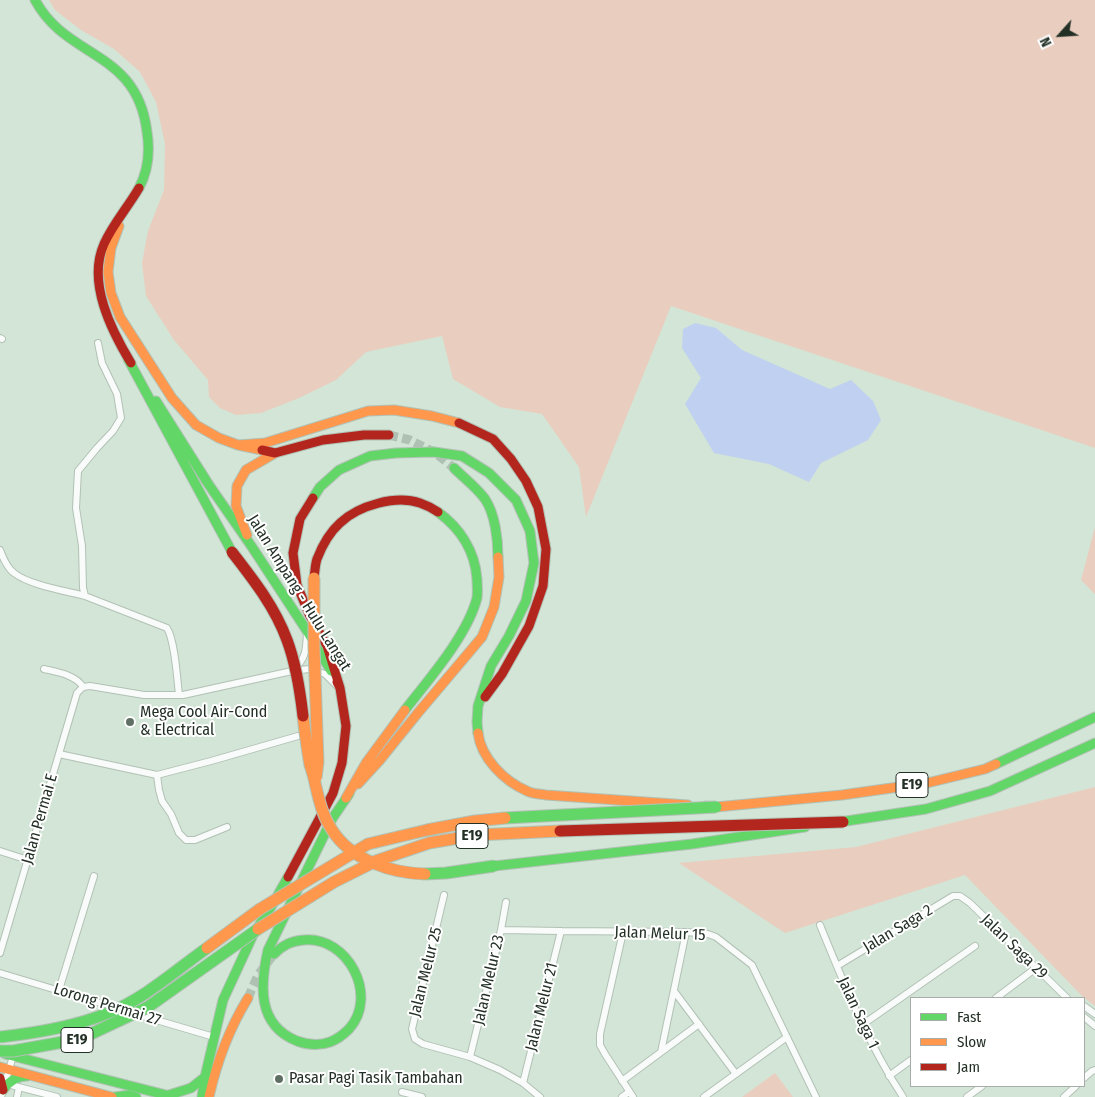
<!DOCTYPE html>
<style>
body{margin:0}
#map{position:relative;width:1095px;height:1097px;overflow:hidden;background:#d2e5d6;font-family:"Fira Sans Condensed",sans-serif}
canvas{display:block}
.legend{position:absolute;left:910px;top:997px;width:175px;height:90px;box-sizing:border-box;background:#fff;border:1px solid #a7aca8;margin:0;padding:6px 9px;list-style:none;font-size:15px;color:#233026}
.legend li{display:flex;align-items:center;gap:10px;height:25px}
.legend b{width:25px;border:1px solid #a7aca8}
.north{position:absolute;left:1035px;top:10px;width:50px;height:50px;-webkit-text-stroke:4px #fff;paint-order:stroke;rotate:244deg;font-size:14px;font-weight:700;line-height:20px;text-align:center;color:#233026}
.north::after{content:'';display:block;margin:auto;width:18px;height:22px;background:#233026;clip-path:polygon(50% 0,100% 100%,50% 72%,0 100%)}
</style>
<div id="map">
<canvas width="1095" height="1097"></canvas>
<ul class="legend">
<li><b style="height:6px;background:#63d668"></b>Fast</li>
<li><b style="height:6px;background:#ff974d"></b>Slow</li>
<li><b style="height:6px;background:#b3261e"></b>Jam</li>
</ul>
<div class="north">N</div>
</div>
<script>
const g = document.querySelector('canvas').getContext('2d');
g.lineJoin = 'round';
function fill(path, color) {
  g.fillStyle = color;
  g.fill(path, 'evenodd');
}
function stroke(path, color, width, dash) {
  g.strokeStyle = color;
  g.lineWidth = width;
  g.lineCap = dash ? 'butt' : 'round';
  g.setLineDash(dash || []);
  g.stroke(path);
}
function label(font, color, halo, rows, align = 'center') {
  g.font = font + ' "Fira Sans Condensed",sans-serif';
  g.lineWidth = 4;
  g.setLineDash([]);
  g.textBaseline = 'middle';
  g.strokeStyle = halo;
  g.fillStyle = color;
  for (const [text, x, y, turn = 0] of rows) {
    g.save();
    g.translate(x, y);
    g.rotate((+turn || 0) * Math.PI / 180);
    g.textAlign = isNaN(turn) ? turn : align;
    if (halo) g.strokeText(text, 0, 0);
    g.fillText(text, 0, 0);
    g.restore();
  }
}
fill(new Path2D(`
 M49 0H1095V448L671 306 586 517 579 467 542 414 500 407 453 379 442 336 366 352 336 380 299 398 261 413 236 415 220 408 209 397 208 380 174 340 146 296 142 263 148 231 164 190 165 144 156 102 140 72 114 49 81 30 55 10Z
 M1095 527V594L1081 580Z
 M1095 787V1006L1081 995 965 875 785 933 679 863 856 847Z
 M775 1073 793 1097H742Z`), '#e9cebf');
fill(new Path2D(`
 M695 323 716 328 742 350 830 389 851 380 873 401 881 420 868 440 821 463 809 482 769 464 714 453 685 404 701 378 682 348 683 329Z`), '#c0d0f1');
stroke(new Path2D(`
 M389 435 410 440 434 452 454 468
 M248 998 258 975 274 954`), '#afc1b3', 9, [9, 4.5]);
const street = new Path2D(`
 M0 338 2 339
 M98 343 102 363 117 394 121 418 113 431 97 448 78 471 76 508 82 546 83 588 85 596 167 628C175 641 177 678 179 695
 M0 550C3 558 7 568 14 573 29 585 66 591 85 596
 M295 668C307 657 306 648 307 632
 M44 669C57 672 76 675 83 687
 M83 687 90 686 144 695H183L292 671 309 669 325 674 337 686
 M59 754 157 775 211 761 298 736
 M157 775 159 790 162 801 171 814 179 833 186 840H195L227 827
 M0 851 28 860
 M444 895 412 1029 415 1039 423 1044 470 1057 500 1070 523 1083 540 1097
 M820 925C844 984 868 1044 903 1097
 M501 930 561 931 686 932 708 934 716 937 752 965 816 1097
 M623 932 600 1034V1045L605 1054 633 1097
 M0 953 77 693 83 687
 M837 966 953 896H960L970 903 1067 998
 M0 973 117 1008
 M59 990 94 876
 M674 991 736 1074
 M996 998 1036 968
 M1084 1006 1095 1014
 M136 1014 214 1037
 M1084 1017 1095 1026
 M862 1025 975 946
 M661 1052 686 932
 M470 1057 501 930 506 902
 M889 1076 911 1060
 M1084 1078 1092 1071 1095 1070
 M622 1081 699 1024
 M523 1083 561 931
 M7 1084 57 1097
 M402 1092 422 1097
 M1 1097 13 1056
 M17 1097 19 1087
 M622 1097 629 1092
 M704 1097 787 1037
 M967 1097 982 1086
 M1064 1097 1076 1086`);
const fast = new Path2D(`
 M35 0C67 60 137 49 147 132 150 151 148 171 139 188
 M128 359 232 552
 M156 401 209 485 252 547 307 631 331 671
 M454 468C464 478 477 488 485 499 495 514 498 539 498 557
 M313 498 320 487 339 470 370 456 396 453 434 452 462 456 489 473 516 500 530 531 534 563 526 601 509 636 491 666 478 706 477 722 478 733
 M405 710C429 679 467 636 477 598 478 591 477 585 477 579 475 551 460 528 438 512
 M996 764 1095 717
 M833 823 926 809 990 791 1095 743
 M494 866 692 844 805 827
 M274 954C283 945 291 941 304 940 348 936 379 996 349 1029 344 1034 338 1039 330 1042 319 1046 308 1045 297 1041 257 1025 260 985 268 950L332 819 349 794
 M5 1054 174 1097
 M3 1090C9 1081 16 1076 27 1076
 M169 1095 191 1088 205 1077
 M115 1097 129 1095 136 1097
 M202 1097 205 1077 223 1000 253 935 274 902 288 877`);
const slow = new Path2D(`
 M119 226 111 248 108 272 111 293 120 317 172 398 196 425 219 438 238 445 262 450
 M238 445 265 443 368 411 394 410 432 416 459 423
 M247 535 236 506 237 486 246 470 275 453
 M478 733C481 758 504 781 527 791 532 794 540 794 546 795L688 805
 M358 784 380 760 417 714 482 637 494 607 499 577 498 557
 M346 798 366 763 405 710
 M706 806 716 807 842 795 927 783 985 769 996 764
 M0 1067 112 1097
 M209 1097C217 1061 229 1029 248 998`);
const jam = new Path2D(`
 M131 363C111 330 87 282 104 244 113 224 128 207 139 188
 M459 423 493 439 511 459 526 481 538 507 546 549 543 586 529 626 502 674 485 697
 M262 450 275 453 323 440 364 435H389
 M313 498 300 519 293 553 297 585 309 614 327 646 340 688
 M314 578C315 572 315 565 317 559 322 546 330 532 340 523 359 505 396 495 420 503 426 505 432 508 438 512
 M288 877 333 793 342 763 346 726 340 688 337 682
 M0 1078 3 1090`);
stroke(street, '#b2c1b5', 8);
stroke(fast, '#b2c1b5', 11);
stroke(slow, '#b2c1b5', 11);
stroke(jam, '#b2c1b5', 11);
stroke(street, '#f8fbf9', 6);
stroke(fast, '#63d668', 9);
stroke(slow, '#ff974d', 9);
stroke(jam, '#b3261e', 9);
const fastBridge = new Path2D(`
 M505 818 716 807
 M425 874 446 873 494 866
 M0 1037C37 1033 74 1027 108 1013 144 999 176 970 207 948
 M0 1051H13L80 1039 148 1007 258 929`);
const slowBridge = new Path2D(`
 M314 578V647L318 762 316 778
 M303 716C305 732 307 749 310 765 312 771 314 777 315 783 319 800 322 815 332 830 351 860 391 873 425 874
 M258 929 334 882 376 861 429 843 476 835 560 831
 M207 948 260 909 368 844 427 830 475 821 505 818`);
const jamBridge = new Path2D(`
 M232 552C253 579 275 607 287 640 296 664 300 690 303 716
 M560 831 843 822`);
stroke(fastBridge, '#b2c1b5', 13, []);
stroke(slowBridge, '#b2c1b5', 13, []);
stroke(jamBridge, '#b2c1b5', 13, []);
stroke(fastBridge, '#63d668', 11);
stroke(slowBridge, '#ff974d', 11);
stroke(jamBridge, '#b3261e', 11);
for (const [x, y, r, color] of [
 [130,722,5,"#606f64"],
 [279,1079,5,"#606f64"]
]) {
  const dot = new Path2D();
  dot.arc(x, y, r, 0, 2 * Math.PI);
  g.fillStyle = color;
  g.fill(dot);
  stroke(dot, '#fff', 2);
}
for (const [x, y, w] of [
 [912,785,32],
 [472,836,32],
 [77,1040,32]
]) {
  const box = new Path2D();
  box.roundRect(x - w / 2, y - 12.5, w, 25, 4);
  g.fillStyle = '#fff';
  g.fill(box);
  stroke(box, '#233026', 1);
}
label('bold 15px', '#233026', null, [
 ["E19",912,785],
 ["E19",472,836],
 ["E19",77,1040]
]);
label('16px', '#233026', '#fff', [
 ["Jalan Ampang - Hulu Langat",299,593,58],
 ["Jalan Permai E",40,819,-74],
 ["Jalan Saga 2",898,929,-31],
 ["Jalan Melur 15",660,934,2],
 ["Jalan Saga 29",1014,947,44],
 ["Jalan Melur 25",426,972,-76],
 ["Jalan Melur 23",489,980,-77],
 ["Lorong Permai 27",107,1005,17],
 ["Jalan Melur 21",542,1007,-76],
 ["Jalan Saga 1",858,1013,65]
]);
label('16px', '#233026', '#fff', [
 ["Mega Cool Air-Cond",140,713],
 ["& Electrical",140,731],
 ["Pasar Pagi Tasik Tambahan",289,1079]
], 'left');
</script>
